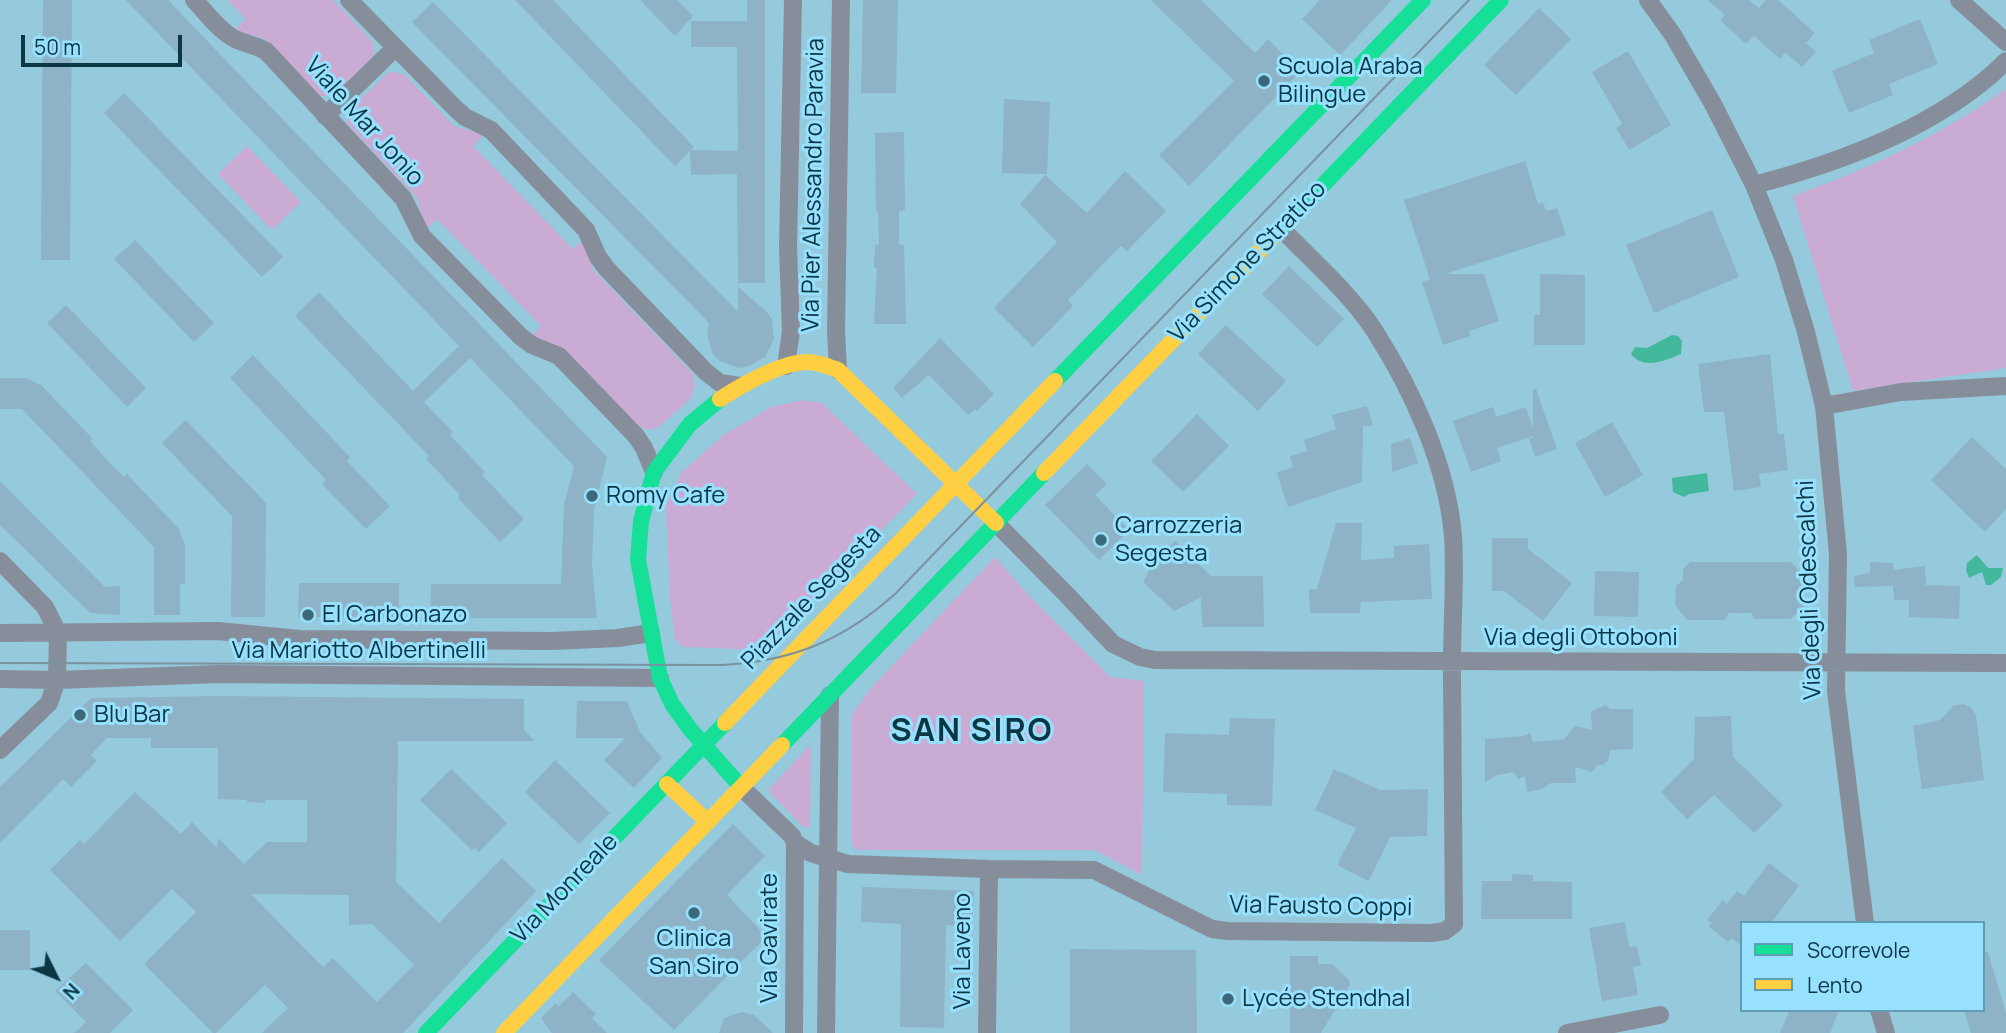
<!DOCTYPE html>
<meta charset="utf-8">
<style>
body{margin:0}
#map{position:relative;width:2006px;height:1033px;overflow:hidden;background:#95c9dc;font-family:Manrope,sans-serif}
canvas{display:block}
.legend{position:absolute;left:1740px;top:921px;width:245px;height:91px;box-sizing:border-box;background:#98e1fe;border:2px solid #609db4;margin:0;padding:9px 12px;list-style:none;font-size:21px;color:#0b3644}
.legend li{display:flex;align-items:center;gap:14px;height:35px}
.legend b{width:35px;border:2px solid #609db4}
.north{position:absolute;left:21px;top:942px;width:70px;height:70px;-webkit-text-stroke:5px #98e1fe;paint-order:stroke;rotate:133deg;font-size:19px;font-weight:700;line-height:28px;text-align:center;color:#0b3644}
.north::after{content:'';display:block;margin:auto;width:24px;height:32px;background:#0b3644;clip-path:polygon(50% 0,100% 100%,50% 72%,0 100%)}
.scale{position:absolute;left:21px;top:35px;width:161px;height:32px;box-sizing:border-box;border:4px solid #0b3644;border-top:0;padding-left:9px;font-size:21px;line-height:24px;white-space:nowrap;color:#0b3644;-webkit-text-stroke:5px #98e1fe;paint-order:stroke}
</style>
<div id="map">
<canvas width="2006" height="1033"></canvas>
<ul class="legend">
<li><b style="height:9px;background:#16e098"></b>Scorrevole</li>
<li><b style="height:9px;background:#ffcf43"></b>Lento</li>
</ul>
<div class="north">N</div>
<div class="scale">50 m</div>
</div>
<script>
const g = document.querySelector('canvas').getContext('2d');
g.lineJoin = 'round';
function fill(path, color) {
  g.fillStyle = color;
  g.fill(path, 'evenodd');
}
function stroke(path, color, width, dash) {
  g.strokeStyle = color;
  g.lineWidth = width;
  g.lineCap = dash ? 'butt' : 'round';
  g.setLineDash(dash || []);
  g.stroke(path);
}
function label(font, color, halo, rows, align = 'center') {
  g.font = font + ' Manrope,sans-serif';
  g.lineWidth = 6;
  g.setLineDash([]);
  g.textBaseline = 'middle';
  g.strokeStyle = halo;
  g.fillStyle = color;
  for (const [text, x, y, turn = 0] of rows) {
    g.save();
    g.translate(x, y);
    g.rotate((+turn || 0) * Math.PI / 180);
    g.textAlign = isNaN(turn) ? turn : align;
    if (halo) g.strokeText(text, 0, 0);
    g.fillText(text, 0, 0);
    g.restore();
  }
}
fill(new Path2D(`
 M227 0H333L371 40 374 44V55L337 93 332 96H320L265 39 235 30 246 19Z
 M390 71 405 75 454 126 484 135 473 146 573 249 584 239 593 270 693 374 695 387 690 399 659 427 649 430 636 425 530 337 541 326 437 219 426 229 417 198 348 124 347 114 350 109Z
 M2006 89V368L1853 391 1793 196C1873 167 1936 138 2006 89Z
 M247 146 301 202 272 230 218 174Z
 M802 400 822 403 917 494 764 650 683 647 675 640 670 598 666 506 681 473 722 436 771 407Z
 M995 557 1029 596 1110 677 1144 681 1142 875 1095 850H858L852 846V714L871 688Z
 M809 746 811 748 810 827 804 828 770 793V788Z`), '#c9abd3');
fill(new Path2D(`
 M1672 335 1678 336 1682 341 1681 354C1664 361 1644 370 1631 354L1635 347 1647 348Z
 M1707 473 1709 491 1689 494 1684 497 1673 492 1672 478Z
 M1977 555 1988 568H2003L2001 577 1991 585H1986L1982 572 1969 578 1966 570 1967 563Z`), '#44b89c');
fill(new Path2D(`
 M43 0H72L70 260H41Z
 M126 0H168L607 457 594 509 592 564 597 618H430L431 584H561L564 505 574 466 470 358 424 402 453 432 450 435 485 472 482 475 524 519 500 542 458 498 460 495 426 459 429 456 295 316 319 292 413 391 459 346Z
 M515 0H553L694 147 691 150 738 151 737 47H691V21H747V0H765V283H738L737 174 691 175 690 151 675 166Z
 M640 0H677L693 16 675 36Z
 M863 0H898L896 93H861Z
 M1151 0H1201L1255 53 1268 39 1300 72 1189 186 1159 155 1234 81Z
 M1320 0H1392L1340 55 1302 19Z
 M1708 0H1749L1759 8 1766 0H1778L1815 33 1806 43 1816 52 1802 67 1785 52 1780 59 1754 36 1746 44 1720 20 1725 15Z
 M433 2 738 312V287L767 312 772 320 774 339 765 357 747 367 739 368 720 361 713 354 707 334 709 323 412 22Z
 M1539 8 1571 39 1516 95 1484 65Z
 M1920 19 1938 64 1889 84 1893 95 1849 113 1832 71 1874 53 1869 40Z
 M1628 51 1671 125 1629 150 1616 128 1622 124 1592 72Z
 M124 93 283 257 262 277 104 113Z
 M1004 99 1050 102 1047 174 1002 173Z
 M904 132 905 210 899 211V244L904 245 906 324H874L877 268H874L875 245 879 244 878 211H876L875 133Z
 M1525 161 1538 204 1543 202 1546 211 1557 208 1566 235 1445 274H1484L1499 321 1469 331 1470 336 1443 345 1422 282 1430 279 1404 200Z
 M1125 171 1166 211 1127 251 1121 246 1068 300 1073 306 1033 347 994 308 1057 242 1020 204 1045 175 1087 213Z
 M1712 210 1739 277 1654 313 1626 245Z
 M135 240 214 323 194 342 114 259Z
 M1289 266 1344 319 1317 347 1262 294Z
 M1540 274 1585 275V345H1534V315H1540Z
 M66 305 146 388 127 407 47 323Z
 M1226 325 1286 381 1258 411 1198 354Z
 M940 338 994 394 977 411 975 409 968 415 929 375 902 398 893 388Z
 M1770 354 1778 434H1784L1788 470 1759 474 1761 487 1734 491 1724 412H1704L1698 364Z
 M253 355 350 457 347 461 390 506 366 529 322 484 326 480 230 378Z
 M0 378H25L41 385 93 439 90 441 107 460 124 477 127 474 178 528 185 544V584H180V615H154V547L22 409H0Z
 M1533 389H1536L1557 449 1535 457 1529 438H1533V436L1497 448 1501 461 1471 472 1453 421 1493 407 1496 417 1526 407 1533 428Z
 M1367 406 1373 426H1363L1362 482 1288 507 1277 473 1293 467 1290 456 1307 451 1304 440 1336 429 1332 415Z
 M1197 414 1229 446 1183 492 1151 461Z
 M186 420 266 503 265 617H231L232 516 162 443Z
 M1612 422 1643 475 1605 497 1575 443Z
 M1972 437 2006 469V509L1985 532 1931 480Z
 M1410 438 1418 463 1392 472 1391 444Z
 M1087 464 1107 484 1095 495 1129 530 1099 560 1045 505Z
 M0 481 105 587 120 586V615L90 613 0 525Z
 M1336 523H1362L1361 560 1394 558V546L1429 544 1432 599 1361 602 1360 613H1310L1309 589H1317Z
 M1492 538H1528V549L1572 583 1543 621 1504 591H1492Z
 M1175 541 1211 576H1263L1264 627H1202L1201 597 1174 611 1143 582 1155 560Z
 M1690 562H1790L1799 570 1798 579 1805 585 1803 608 1790 619H1755L1751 613H1729L1725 620H1687L1675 605 1676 586 1683 580V570Z
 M1870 562 1893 563 1894 570 1925 566 1926 585 1960 586 1959 619 1909 617V600H1894L1893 586 1855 587 1854 576 1870 573Z
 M1595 571 1639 572 1638 617 1594 616Z
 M299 583H399V617H298Z
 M218 696 524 699V730L535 741H398L396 882 439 923 502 858 536 891 403 1033H262L288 1008 265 985 216 1033H213L144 964 196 912 172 889 120 941 50 870 80 840 84 844 135 792 181 834 192 822 217 848 218 838 244 864 267 842H307V800H265V803L247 802V800L218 799V748H151V738H107L91 755 97 761 71 787 63 779 0 843V787L91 698ZM251 894 349 895V925L372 924 414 965 377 1002 333 958 323 967Z
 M577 701H627L640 732 662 758 634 788 604 760 625 738H576Z
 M1963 704 1971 707 1976 715 1984 780 1922 789 1913 726 1940 720 1953 706Z
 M1606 705 1610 709H1633V749L1610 750 1608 761 1603 765H1597L1592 772 1575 767 1576 783H1551L1542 789 1527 792 1525 776 1518 779 1514 772 1497 775 1485 782V739L1523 736 1530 733 1533 742 1564 739 1575 726 1592 730 1591 711Z
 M1731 716 1733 757 1783 805 1754 833 1714 795 1687 819 1661 792 1694 759 1695 717Z
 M1230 718 1275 719 1272 806 1227 805V794L1163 792 1165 733 1229 735Z
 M555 760 610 813 579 844 525 792Z
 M451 769 507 823 479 852 475 848 472 850 420 800Z
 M1334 769 1380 790 1428 789 1427 836 1390 837 1369 881 1337 865 1356 828 1315 810Z
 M733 824 765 856 727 895 760 930 761 942 674 1030 599 960Z
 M1769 863 1799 886 1771 923H1742V946L1731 938 1728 942 1709 927 1712 923 1707 920 1723 900 1727 904 1737 891 1744 896Z
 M1512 874 1533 875V881L1572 882V919H1481L1482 881H1512Z
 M862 887 974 891 972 926 946 925 944 1028 900 1027 901 924 861 922Z
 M1625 922 1629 947 1637 946 1641 965 1633 967 1638 995 1602 1001 1589 928Z
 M0 930H30V970H0Z
 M1070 949 1196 950 1197 1033H1070Z
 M1983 952H1988L2006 1013V1033H1971L1964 1010H1983Z
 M1290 956H1318V964H1332L1349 980 1350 985 1321 1033H1290Z
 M86 963 133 1010 110 1033H74L86 1022 55 991Z
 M573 992 596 1014 592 1018 607 1033H552L541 1018 556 1003 558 1007Z
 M1790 1010H1839L1830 1033H1780Z
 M742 1012 754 1015 773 1033H719L724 1018Z`), '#8fb3c6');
stroke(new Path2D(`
 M194 0C206 12 219 31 235 39 246 44 253 44 266 51L403 198 422 236 521 337 532 345 559 356 636 436 644 448 654 472
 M349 0 456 109 465 117 491 130 586 230 598 257 607 269 706 372 720 383 740 386
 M1648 0 1673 35 1713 104 1754 185 1784 260 1806 332 1824 406 1838 554 1836 691 1865 923
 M1959 0 2006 42
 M325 116 395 48
 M1754 185C1840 163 1942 125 2006 61
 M786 366 791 331 788 247 793 0
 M838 370 836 331 841 0
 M1824 406 1901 392 2006 386
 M996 523 1067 595 1113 644 1140 657 1155 660 2006 663
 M0 561 45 607 58 633 57 680 49 703 0 750
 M0 633 218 631 299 639 551 641 618 638 651 633
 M0 679 57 680 219 674 660 678
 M741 787 792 836 795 843 811 853 848 864 989 869 1094 870 1212 929 1228 931 1431 933 1445 931 1454 924C1453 842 1452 761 1452 680 1451 632 1456 584 1453 536 1447 465 1412 389 1374 330 1350 293 1311 260 1281 228
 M1879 1010 1886 1033
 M794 1033 795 843
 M826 1033 830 695
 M987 1033 989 869
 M1567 1033 1660 1015`), '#878e9b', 18);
stroke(new Path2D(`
 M1273 237 1501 0
 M1055 381 1423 0
 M720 399 690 424 654 472 641 521 638 560 660 678 672 704 690 729 741 787
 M782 745 1044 473
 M426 1033 725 723`), '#16e098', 16);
stroke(new Path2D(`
 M720 399C742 385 779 363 806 362 818 362 827 366 838 370L996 523
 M1044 473 1273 237
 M725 723 1055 381
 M667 784 708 822
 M504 1033 782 745`), '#ffcf43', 16);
stroke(new Path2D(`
 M0 663 720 665C790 662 843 641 895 594L1469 0`), '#7a92a0', 2);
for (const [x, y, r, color] of [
 [1264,81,7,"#3b6979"],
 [592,496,7,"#3b6979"],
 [1101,540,7,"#3b6979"],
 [308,615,7,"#3b6979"],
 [80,715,7,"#3b6979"],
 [694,913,7,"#3b6979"],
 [1228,999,7,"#3b6979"]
]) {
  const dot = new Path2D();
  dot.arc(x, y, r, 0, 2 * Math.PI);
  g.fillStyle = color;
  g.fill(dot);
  stroke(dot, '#98e1fe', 2.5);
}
label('24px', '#0b3644', '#98e1fe', [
 ["Scuola Araba",1278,67],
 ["Bilingue",1278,95],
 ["Romy Cafe",606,496],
 ["Carrozzeria",1115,526],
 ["Segesta",1115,554],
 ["El Carbonazo",322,615],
 ["Blu Bar",94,715],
 ["Clinica",694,939,"center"],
 ["San Siro",694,967,"center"],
 ["Lycée Stendhal",1242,999]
], 'left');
label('24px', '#0b3644', '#98e1fe', [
 ["Viale Mar Jonio",364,122,48],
 ["Via Pier Alessandro Paravia",814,185,-89],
 ["Via Simone Stratico",1248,262,-46],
 ["Via degli Odescalchi",1810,590,-92],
 ["Piazzale Segesta",812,598,-46],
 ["Via degli Ottoboni",1581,638],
 ["Via Mariotto Albertinelli",359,651],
 ["Via Monreale",565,889,-46],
 ["Via Fausto Coppi",1321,907,1],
 ["Via Gavirate",770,938,-90],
 ["Via Laveno",963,951,-90]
]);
g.letterSpacing = '2px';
label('bold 32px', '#0b3644', '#98e1fe', [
 ["SAN SIRO",972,732]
]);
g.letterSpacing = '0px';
</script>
